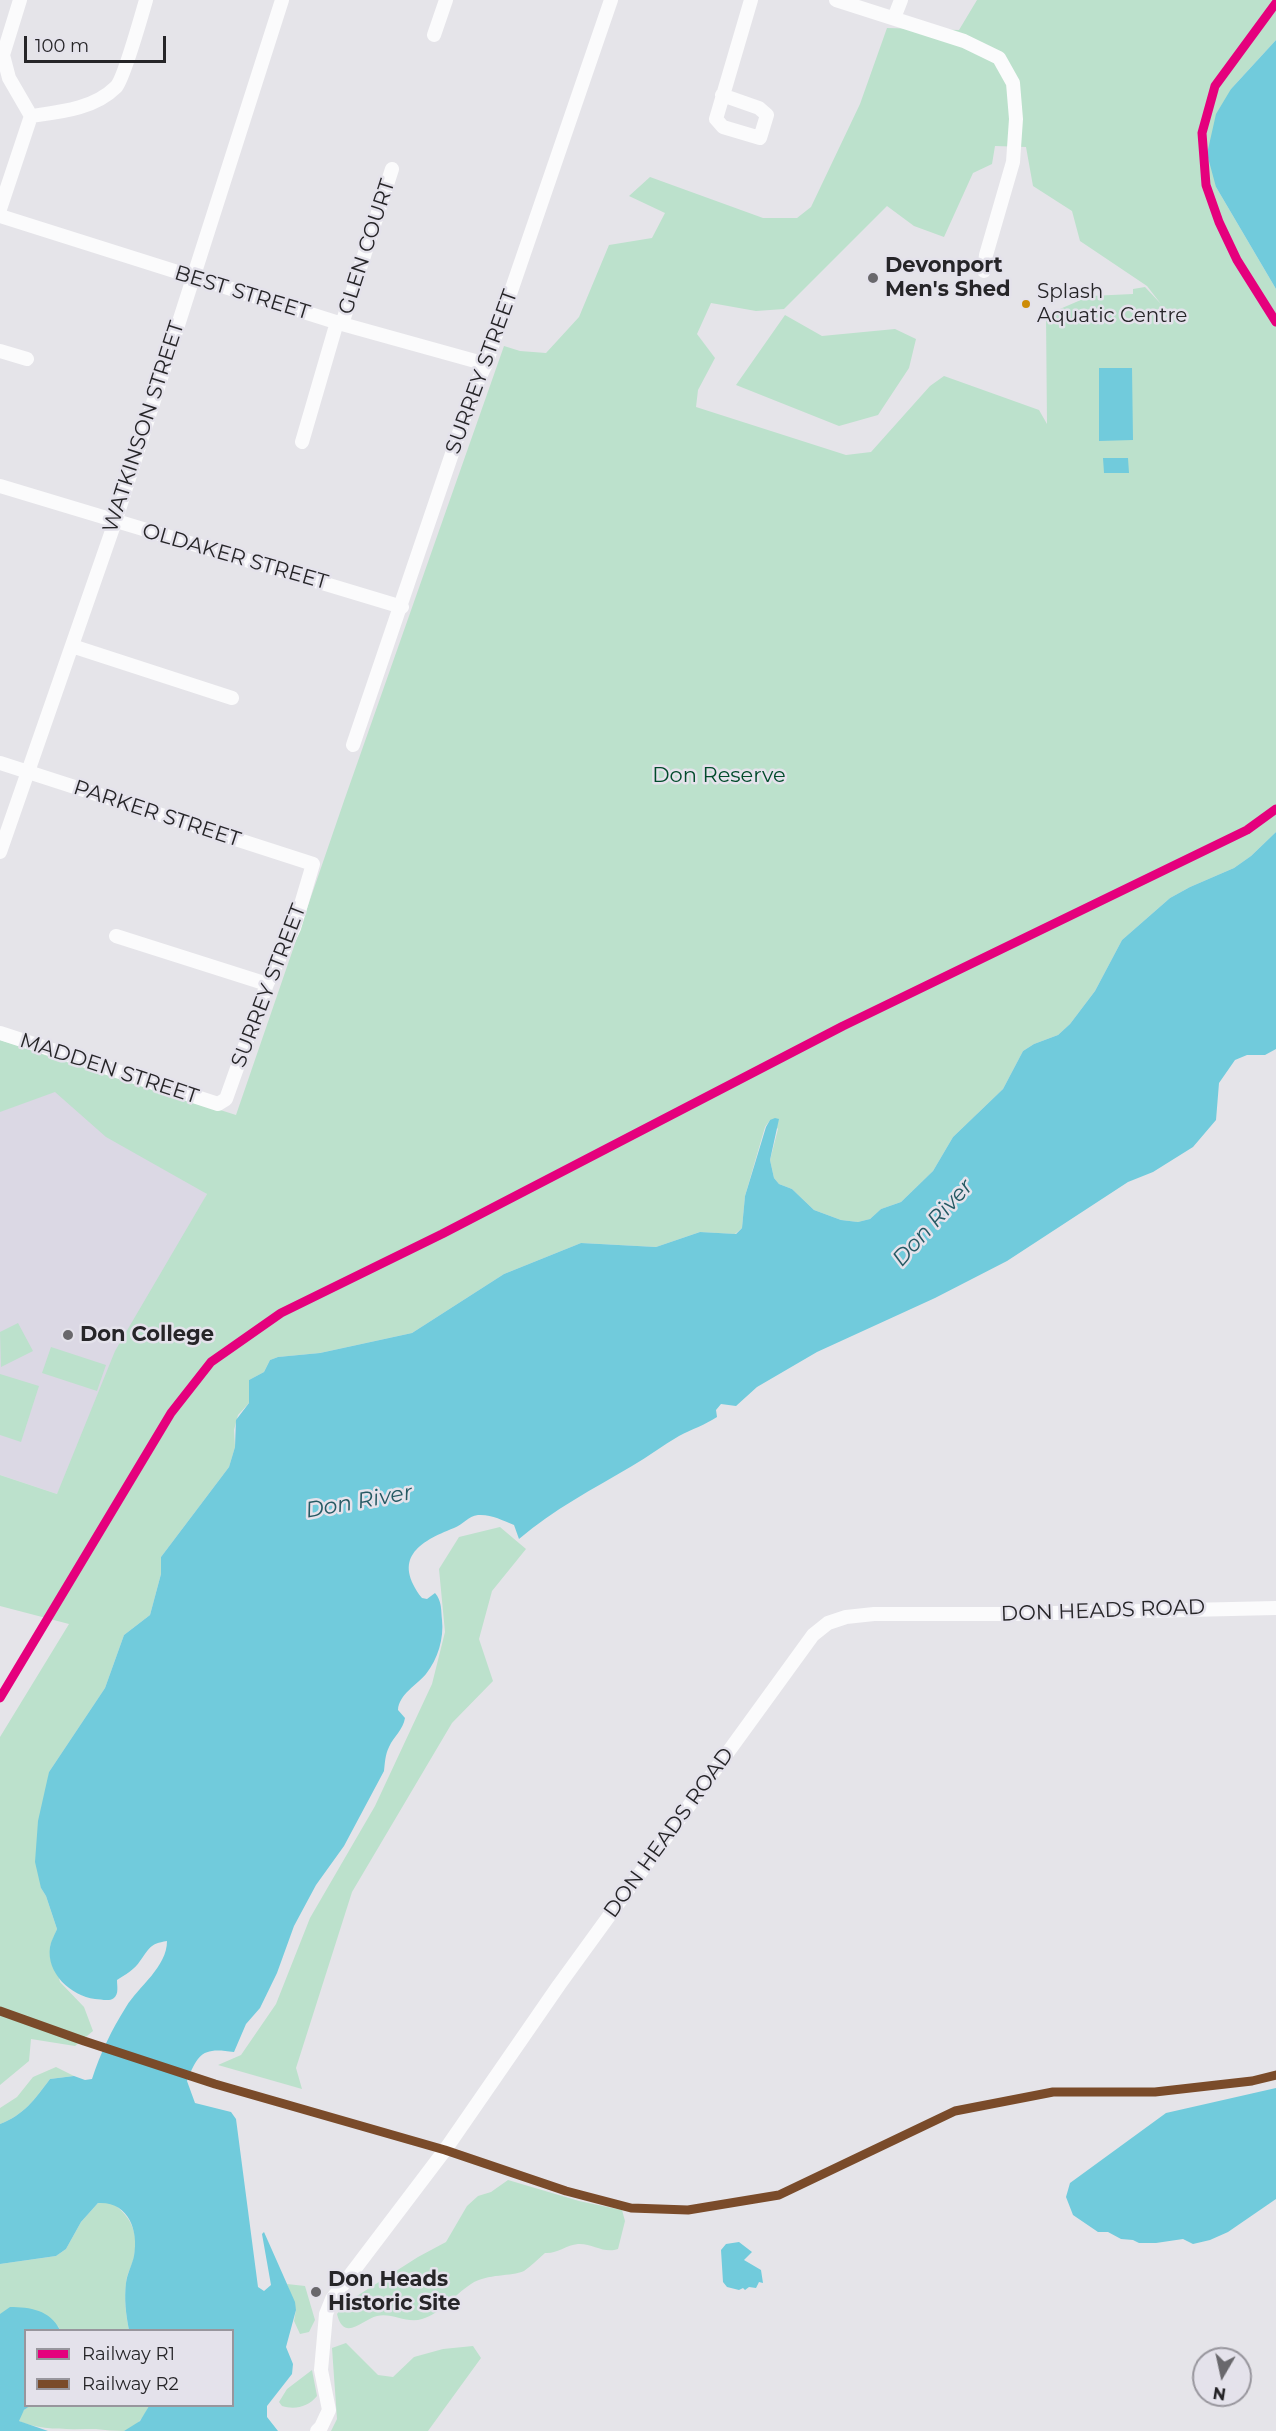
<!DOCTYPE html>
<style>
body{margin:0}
#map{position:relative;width:1276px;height:2431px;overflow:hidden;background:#e5e4e9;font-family:Montserrat,sans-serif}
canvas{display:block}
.legend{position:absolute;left:24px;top:2329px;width:210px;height:78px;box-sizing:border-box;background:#e4e2eb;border:2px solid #98969d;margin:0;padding:8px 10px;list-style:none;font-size:18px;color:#262528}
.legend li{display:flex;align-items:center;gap:12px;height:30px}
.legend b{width:30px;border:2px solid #98969d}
.north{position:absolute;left:1192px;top:2347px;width:60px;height:60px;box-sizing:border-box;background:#e4e2eb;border:2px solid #98969d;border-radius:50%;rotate:189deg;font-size:16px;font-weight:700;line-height:24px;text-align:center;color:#262528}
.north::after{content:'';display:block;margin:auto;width:21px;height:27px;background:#69686c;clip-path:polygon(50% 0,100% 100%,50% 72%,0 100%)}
.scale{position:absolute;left:24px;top:36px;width:142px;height:27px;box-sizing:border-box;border:3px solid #262528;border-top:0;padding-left:8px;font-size:18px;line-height:21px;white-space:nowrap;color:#262528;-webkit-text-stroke:4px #e4e2eb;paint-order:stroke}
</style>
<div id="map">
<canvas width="1276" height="2431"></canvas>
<ul class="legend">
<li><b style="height:8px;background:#e5007d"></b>Railway R1</li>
<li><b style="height:8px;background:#7a4b2a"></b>Railway R2</li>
</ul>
<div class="north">N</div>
<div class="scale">100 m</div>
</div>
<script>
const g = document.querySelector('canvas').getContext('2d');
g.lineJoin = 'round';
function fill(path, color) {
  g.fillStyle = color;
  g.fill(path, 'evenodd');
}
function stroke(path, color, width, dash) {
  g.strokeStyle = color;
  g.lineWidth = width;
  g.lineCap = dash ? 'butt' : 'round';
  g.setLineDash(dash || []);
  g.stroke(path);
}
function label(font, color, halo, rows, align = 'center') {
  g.font = font + ' Montserrat,sans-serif';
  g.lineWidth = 5;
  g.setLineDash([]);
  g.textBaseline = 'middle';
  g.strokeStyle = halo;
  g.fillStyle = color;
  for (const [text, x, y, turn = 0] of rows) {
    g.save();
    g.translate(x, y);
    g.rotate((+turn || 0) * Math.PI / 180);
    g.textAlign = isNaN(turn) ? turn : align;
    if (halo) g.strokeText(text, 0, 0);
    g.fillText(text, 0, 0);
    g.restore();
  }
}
fill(new Path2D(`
 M0 1040 207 1194 57 1494 0 1475Z`), '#dbd8e4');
fill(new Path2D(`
 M977 0H1276V40L1231 89 1216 187 1276 289V832L1251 856 1234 868 1190 887 1170 898 1122 940 1095 991 1070 1024 1058 1035 1034 1044 1023 1051 1003 1089 953 1137 933 1171 901 1202 881 1209 870 1219 858 1222 841 1220 814 1210 792 1189 779 1184 774 1178 770 1160 778 1129 770 1120 765 1127 745 1196 742 1228 735 1234 700 1232 656 1247 581 1243 504 1274 412 1333 320 1353 278 1357 270 1360 264 1372 249 1380V1403L238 1415 234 1430 235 1447 229 1467 161 1557V1574L150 1615 124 1635 105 1688 49 1772 41 1888 46 1896 57 1929 50 1946 60 1982 84 2007 93 2031 75 2046 31 2039 29 2061 0 2085V1737L69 1624 0 1606V1475L57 1494 115 1351 207 1194 106 1137 55 1092 0 1112V1040L236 1115 345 798 504 346 520 351 546 353 579 317 609 245 652 238 665 213 629 196 650 177 763 218H797L811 207 860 104 887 28 959 30ZM995 146 1026 147 1033 186 1072 211 1080 241 1147 286 1161 304 1145 287 1133 289V294L1090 296 1046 315 1047 424 1039 410 944 376 930 386 871 452 846 455 696 407 698 390 715 358 697 334 711 303 756 311 784 309 887 206 914 226 944 237 973 173 992 164Z
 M785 315 822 336 895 329 916 339 909 368 878 415 839 426 736 385Z
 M18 1323 33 1351 1 1367 0 1332Z
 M51 1347 106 1365 97 1391 42 1373Z
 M0 1374 39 1386 21 1442 0 1435Z
 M500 1527 526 1549 492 1591 479 1639 493 1681 452 1723 352 1892 296 2068 302 2089 218 2065 241 2055 276 2004 310 1918 375 1806 432 1684 445 1632 439 1569 459 1537Z
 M56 2067 74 2076 50 2079C35 2099 24 2115 0 2124V2108L17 2097 33 2077Z
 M508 2180 579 2201 622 2210 625 2221 618 2249C604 2254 592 2243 578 2244 566 2245 557 2254 545 2253 538 2259 531 2266 524 2271 511 2277 488 2273 471 2284 454 2295 442 2313 422 2319 407 2324 391 2312 377 2316 363 2319 344 2343 337 2314L346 2303 418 2257 446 2242 467 2206 478 2196 491 2192Z
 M110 2202C131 2215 139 2233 134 2257 132 2266 126 2275 126 2284 124 2300 126 2315 129 2330H60L58 2326 0 2314V2264L56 2256 66 2249 81 2222 98 2203Z
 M287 2284 305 2286 315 2320 309 2332 300 2334 294 2321 296 2310Z
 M346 2343 378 2375 393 2377 414 2357 443 2349 473 2346 481 2358 428 2431H331L337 2419 332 2348Z
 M312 2370 317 2396C308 2407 295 2410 282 2406L279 2402 287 2389Z
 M30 2406H149C144 2417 136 2428 124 2431 115 2431 105 2430 96 2429 71 2429 41 2431 19 2421 19 2414 24 2409 30 2406Z`), '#bce1cc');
fill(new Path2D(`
 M1276 40V289L1216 187 1207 154 1216 114 1231 89Z
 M1099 368H1132L1133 440 1099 441Z
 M1103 458H1128L1129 473H1104Z
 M1276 832V1049L1265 1055H1247L1235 1060 1219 1083 1216 1120 1193 1147 1153 1172 1128 1182 1007 1261 935 1298 817 1352 757 1387 736 1406 721 1404 716 1410 717 1417C705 1425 692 1429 679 1436 663 1445 648 1457 632 1466 593 1489 554 1509 519 1539L514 1525C502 1520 491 1514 478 1515 468 1516 463 1525 454 1528 418 1542 392 1559 422 1598L427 1599 435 1593C442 1601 441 1610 442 1620 444 1638 438 1659 426 1674 417 1685 399 1694 398 1710L405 1718C403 1730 394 1736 389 1747 385 1755 385 1763 384 1771L344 1846 316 1885 294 1926 277 1973 260 2008 246 2024 234 2052C203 2047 198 2053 187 2081L195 2103 231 2112 236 2119 258 2287 264 2291 271 2285 262 2234 264 2232 295 2302 296 2310 286 2347 293 2364 292 2374 267 2406V2417L278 2431H124L140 2421 149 2406H232V2330H129C126 2315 124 2299 126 2283 127 2274 132 2265 134 2256 139 2230 128 2201 98 2203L81 2222 66 2249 56 2256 0 2264V2124C24 2115 35 2099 50 2079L74 2076 85 2080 92 2079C100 2054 112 2029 126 2007 139 1986 167 1967 167 1941 149 1944 150 1948 140 1961 135 1969 125 1975 117 1980 117 1986 119 1994 114 1998 109 2002 101 1999 95 1999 71 1996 46 1973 50 1947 51 1941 55 1934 57 1929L46 1896 41 1888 35 1862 38 1821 49 1772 105 1688 124 1635 150 1615 161 1574V1557L229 1467 235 1447 236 1420 249 1403V1380L264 1372 270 1360 278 1357 320 1353 412 1333 504 1274 581 1243 656 1247 700 1232 736 1234 742 1228 745 1196 766 1127 770 1120 775 1118 779 1119 770 1160 774 1178 779 1184 792 1189 814 1210 841 1220 858 1222 870 1219 881 1209 901 1202 933 1171 953 1137 1003 1089 1023 1051 1034 1044 1058 1035 1070 1024 1095 991 1122 940 1170 898 1190 887 1234 868 1251 856Z
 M1276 2088V2199L1228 2232 1210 2240 1193 2244 1183 2239 1156 2243H1139L1133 2240 1121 2239 1108 2232H1098L1073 2215 1066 2197 1070 2183 1166 2113Z
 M739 2242 752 2252 744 2260 761 2270 763 2283 759 2282 756 2288 749 2287 745 2290 743 2288 739 2290 727 2287 723 2282 721 2250 726 2244Z
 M10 2307C30 2307 50 2310 60 2330H26V2406H30L24 2410 19 2421 48 2431H0V2314Z`), '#71cbdc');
stroke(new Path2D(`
 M20 0 3 55 9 78 31 116
 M836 0 964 41 999 58 1013 83 1016 119 1013 162 986 255 984 271
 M894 18 901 0
 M434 35 446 0
 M722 95 759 108 767 115 760 138 723 127 716 119 751 0
 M31 116C60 112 94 109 116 87 123 80 142 14 146 0
 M0 209 31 116
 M0 216 342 324 486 364
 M342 324 392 169
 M0 351 27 359
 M302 442 337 322
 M0 486 402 607
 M72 646 232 698
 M353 745 474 389 486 364 611 0
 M0 763 313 864 294 928 267 984 226 1099 218 1104 0 1033
 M0 852 115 522 282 0
 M116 936 267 984
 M317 2431 321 2427 329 2410 321 2370 326 2314 332 2299 445 2150 559 1985 813 1635 828 1623 846 1617 874 1614H1010L1276 1608`), '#fbfbfc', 14);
stroke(new Path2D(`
 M1276 3 1215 86 1202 133 1206 185 1219 222 1237 260 1276 322
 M0 1698 171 1413 211 1362 281 1313 442 1234 843 1026 1247 830 1276 809`), '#e5007d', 9);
stroke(new Path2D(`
 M0 2011 84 2041 215 2084 445 2150 566 2191 631 2208 688 2210 779 2195 955 2111 1053 2092H1155L1252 2081 1276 2075`), '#7a4b2a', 9);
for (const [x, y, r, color] of [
 [873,278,6,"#69686c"],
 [1026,304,5,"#cd8c08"],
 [68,1335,6,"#69686c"],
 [316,2292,6,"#69686c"]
]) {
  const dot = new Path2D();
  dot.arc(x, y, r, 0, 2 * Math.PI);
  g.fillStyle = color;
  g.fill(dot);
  stroke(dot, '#e4e2eb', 2);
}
label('20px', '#262528', '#e4e2eb', [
 ["Splash",1037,292],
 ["Aquatic Centre",1037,316]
], 'left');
label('21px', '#262528', '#e4e2eb', [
 ["GLEN COURT",367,247,-72],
 ["BEST STREET",242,293,17],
 ["SURREY STREET",482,372,-70],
 ["WATKINSON STREET",144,427,-72],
 ["OLDAKER STREET",235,557,16],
 ["PARKER STREET",157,814,18],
 ["SURREY STREET",269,986,-69],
 ["MADDEN STREET",109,1069,18],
 ["DON HEADS ROAD",1103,1611,-2],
 ["DON HEADS ROAD",669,1833,-54]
]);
label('bold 21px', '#262528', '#e4e2eb', [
 ["Devonport",885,266],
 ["Men's Shed",885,290],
 ["Don College",80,1335],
 ["Don Heads",328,2280],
 ["Historic Site",328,2304]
], 'left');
label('21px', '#014b2b', '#e4e2eb', [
 ["Don Reserve",719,776]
]);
label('italic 22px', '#255963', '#e4e2eb', [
 ["Don River",933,1223,-48],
 ["Don River",359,1502,-10]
]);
</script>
